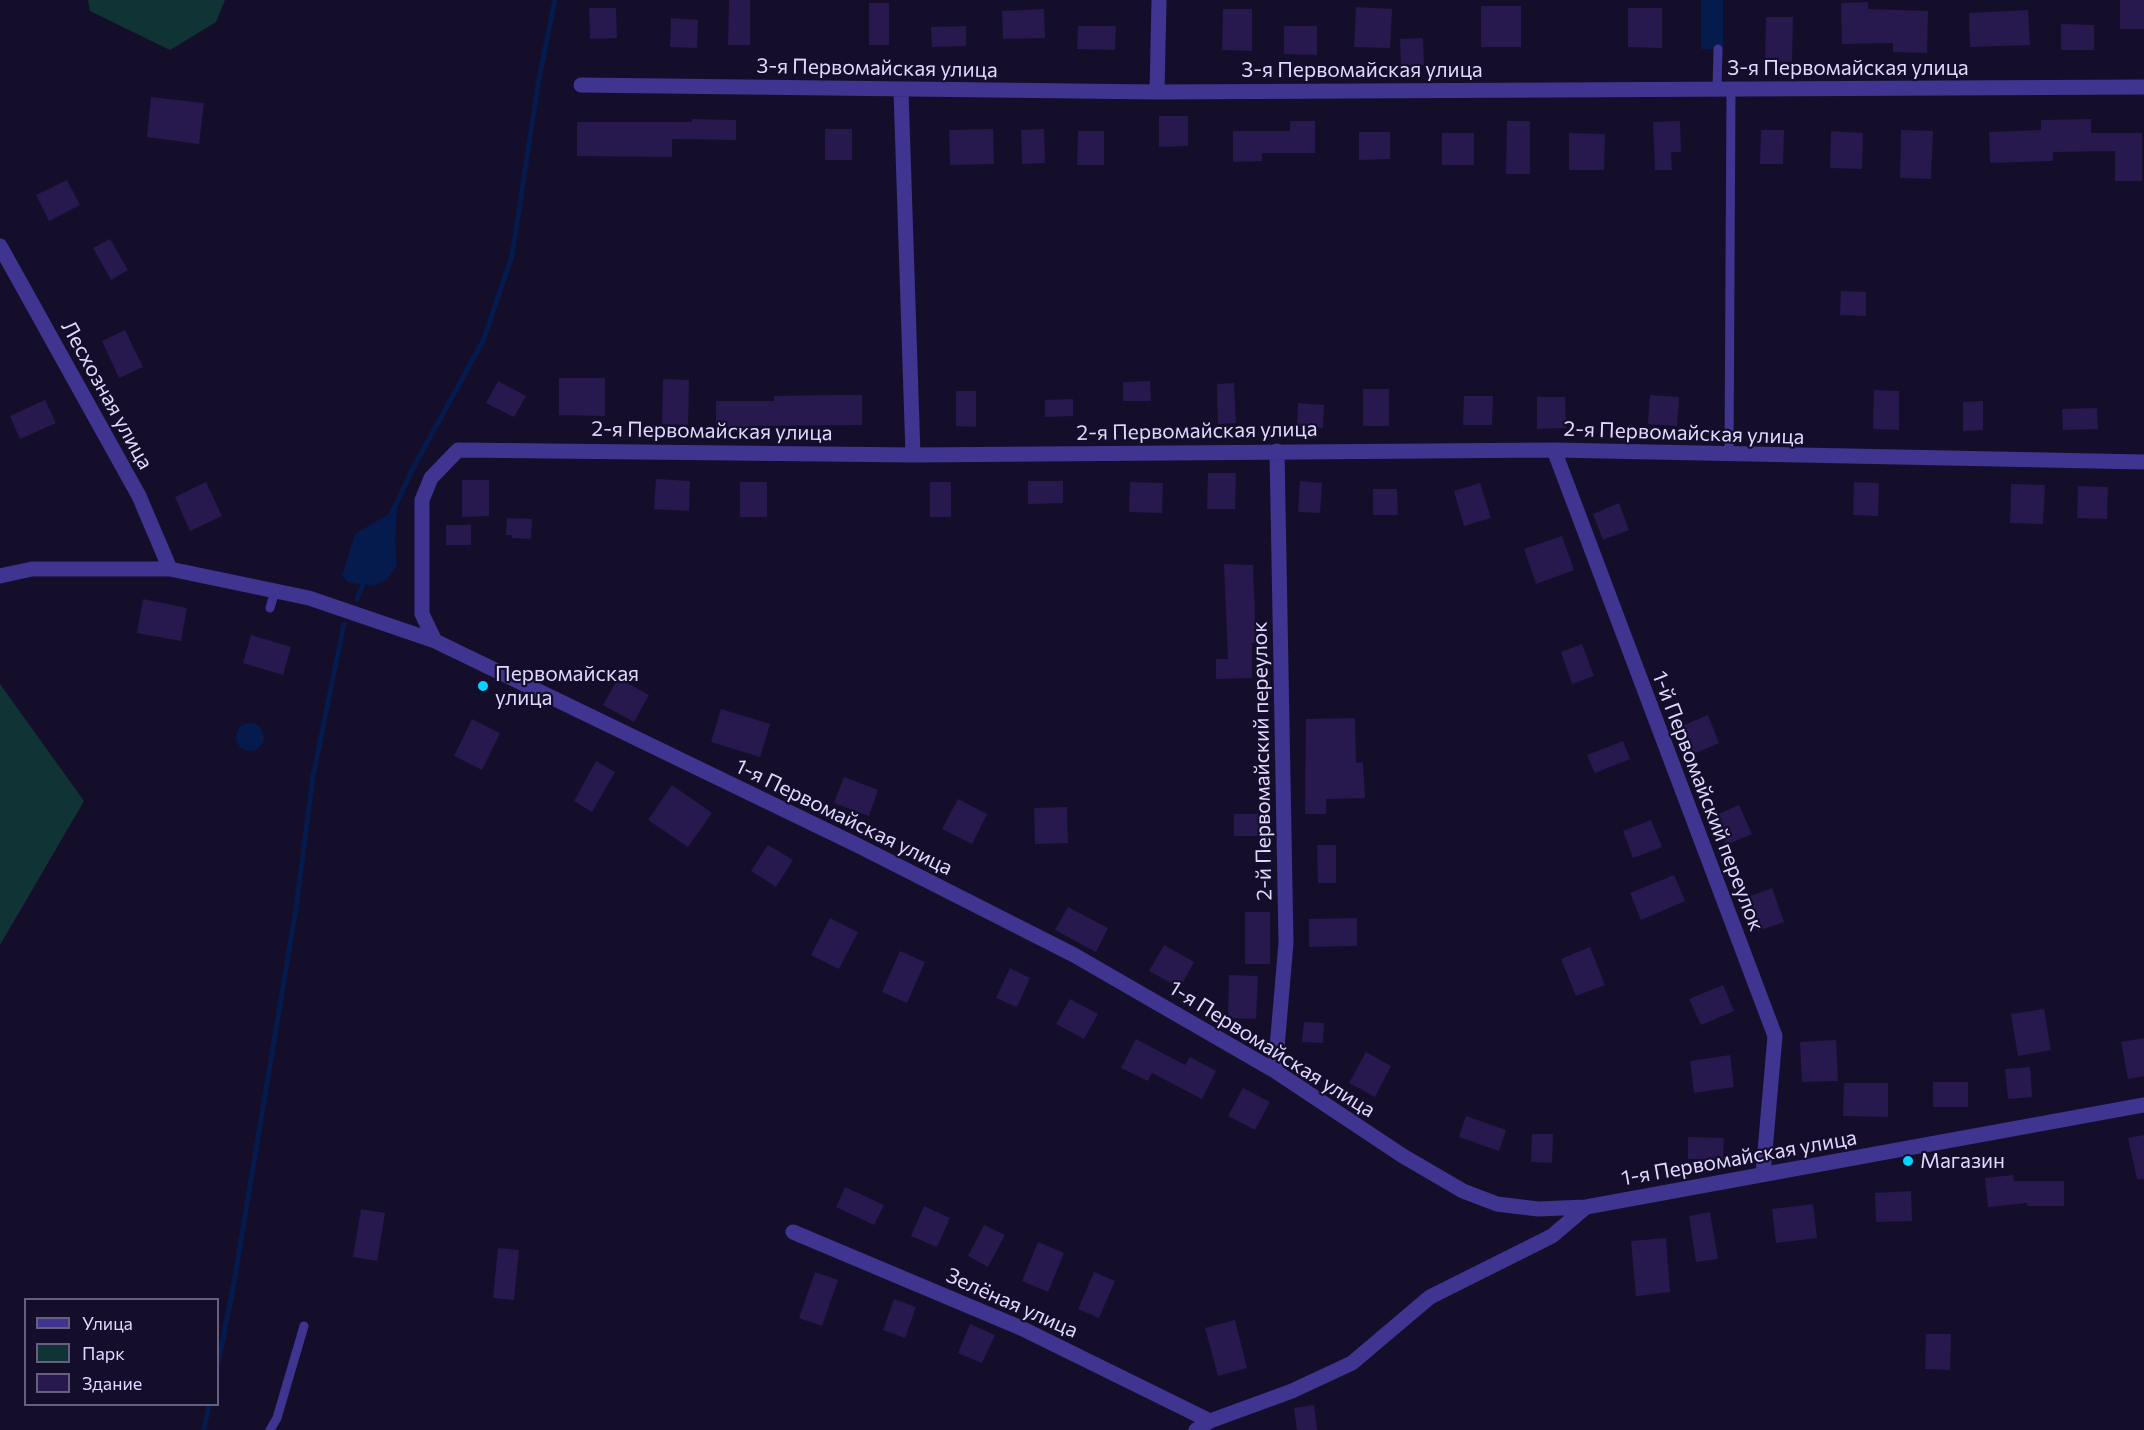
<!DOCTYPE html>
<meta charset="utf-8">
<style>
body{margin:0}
#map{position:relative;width:2144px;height:1430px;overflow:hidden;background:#150e2b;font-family:Commissioner,sans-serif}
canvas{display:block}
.legend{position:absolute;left:24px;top:1298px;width:195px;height:108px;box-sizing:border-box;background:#150e2b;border:2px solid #665f80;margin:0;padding:8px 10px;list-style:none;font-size:18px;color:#dfd8ff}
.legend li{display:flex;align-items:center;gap:12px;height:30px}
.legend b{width:30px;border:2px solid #665f80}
</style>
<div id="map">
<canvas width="2144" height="1430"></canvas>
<ul class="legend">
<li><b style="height:8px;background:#3f348f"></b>Улица</li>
<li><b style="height:16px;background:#103436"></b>Парк</li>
<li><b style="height:16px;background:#27184e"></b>Здание</li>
</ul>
</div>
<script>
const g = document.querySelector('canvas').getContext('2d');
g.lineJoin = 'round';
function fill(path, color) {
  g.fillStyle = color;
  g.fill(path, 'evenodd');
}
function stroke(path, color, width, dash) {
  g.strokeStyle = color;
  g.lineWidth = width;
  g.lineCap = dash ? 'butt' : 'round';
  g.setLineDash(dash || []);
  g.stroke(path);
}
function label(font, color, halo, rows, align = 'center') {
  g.font = font + ' Commissioner,sans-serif';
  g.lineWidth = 4.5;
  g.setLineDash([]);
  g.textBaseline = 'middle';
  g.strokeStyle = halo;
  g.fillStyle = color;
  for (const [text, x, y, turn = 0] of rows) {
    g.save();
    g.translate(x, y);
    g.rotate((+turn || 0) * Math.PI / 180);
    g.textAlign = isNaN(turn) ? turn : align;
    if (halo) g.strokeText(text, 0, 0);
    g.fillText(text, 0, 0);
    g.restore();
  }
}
fill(new Path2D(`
 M88 0H225L216 22 170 50 90 11Z
 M0 684 84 801 0 945Z`), '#103436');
fill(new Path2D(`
 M1701 0H1723V49H1701Z
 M397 509 395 539 397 565 388 579 373 586 348 582 342 576 355 534Z
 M236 737a14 14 0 1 1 28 0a14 14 0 1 1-28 0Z`), '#051a4d');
stroke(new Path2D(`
 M390 517 412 470 483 341 512 256 539 78 555 0
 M357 599 365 579
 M218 1363 234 1283 296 908 313 776 344 624
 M204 1430 209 1404`), '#051a4d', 5);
fill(new Path2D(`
 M729 0H750V45H728Z
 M2120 0H2144V29H2120Z
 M1868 2V9L1928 11 1927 53 1893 52V43L1842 44 1841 3Z
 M869 3H889V45H869Z
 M1481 6H1521V47H1481Z
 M1356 7 1392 9 1390 48 1354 47Z
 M589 8H616L617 38 590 39Z
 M1628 8H1662V48L1628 47Z
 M1044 9 1045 38 1003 39 1002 11Z
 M1223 9H1252V51L1222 50Z
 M2028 10 2030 45 1970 47 1969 13Z
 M1766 17H1793L1792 62 1765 61Z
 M671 18 698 20 697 48 670 47Z
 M2061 24 2094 25V50H2061Z
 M966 26V46L932 47 931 27Z
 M1078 26H1116L1115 50 1077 49Z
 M1284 26H1317V55L1284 54Z
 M1423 38 1424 65 1401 66 1400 39Z
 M151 97 204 103 199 144 147 137Z
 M1159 116H1188V146L1159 147Z
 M692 119 736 120V140L672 139V157L577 156V122H692Z
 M2091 119V133H2142V181H2115V151L2053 152V161L1990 163 1989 132 2041 130V120Z
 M1290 121H1315V153H1262V161L1233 162V131H1290Z
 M1507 121H1530V174H1506Z
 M1680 121 1681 152H1671L1672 170H1655L1653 122Z
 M825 129H852V160H825Z
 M993 129 994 164 950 165 949 130Z
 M1044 129 1045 163 1022 164 1021 130Z
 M1761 130H1784L1783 164H1760Z
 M1901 130 1933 131 1931 179 1900 178Z
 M1078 131H1104V165H1077Z
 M1831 131 1863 133 1862 169 1830 168Z
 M1359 132H1390V159L1359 160Z
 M1442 133H1474V165H1442Z
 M1569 133 1605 134 1604 170H1569Z
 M67 180 80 205 49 221 36 195Z
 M110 239 128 270 111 280 93 248Z
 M1841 291 1866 292V316L1840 315Z
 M125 330 143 367 119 378 102 341Z
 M559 378H605V416L559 415Z
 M663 379 689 380 688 425 662 424Z
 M498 381 526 396 514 417 486 403Z
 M1150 381 1151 401H1123V382Z
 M1234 383 1236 423 1218 424 1217 384Z
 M1363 389H1389V426H1363Z
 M1874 390 1899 391V430L1873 429Z
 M956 391H976V427L956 426Z
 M830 395H862V425L747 426V432H716V401H774V396Z
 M1650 395 1679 397 1677 426 1648 424Z
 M1464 396H1493L1492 425H1463Z
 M1537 397H1565L1566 428 1537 429Z
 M1073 399V416L1045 417V400Z
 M45 400 56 423 20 439 10 416Z
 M1983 401V430L1963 431V402Z
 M1298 403 1324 405 1323 428 1297 426Z
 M2097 408 2098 429 2063 430 2062 409Z
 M1208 473H1236L1235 509H1207Z
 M656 479 690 481 689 511 654 509Z
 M462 480H489V516L462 517Z
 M1028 481H1063V503L1028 504Z
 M1300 481 1322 483 1320 513 1298 512Z
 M206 482 222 516 190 531 175 497Z
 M740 482H767V517H740Z
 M930 482H951V517H930Z
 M1130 482 1163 483 1162 513 1129 512Z
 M1854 482 1879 483 1878 516 1853 515Z
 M1480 483 1491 518 1464 526 1454 491Z
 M2011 484 2045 485 2043 524 2010 523Z
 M2078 486 2108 487 2107 519 2077 518Z
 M1373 489H1397L1398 515H1373Z
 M1619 503 1629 530 1603 540 1593 514Z
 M507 518 532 519 531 539 512 538V535H506Z
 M446 525H471V545H446Z
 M1562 536 1574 570 1536 584 1524 549Z
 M1224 564 1253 565 1256 643H1252V678L1216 679V659H1228Z
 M143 599 187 608 181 641 137 633Z
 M251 635 291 647 283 675 243 663Z
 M1582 644 1594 676 1572 684 1561 652Z
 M618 678 649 695 634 722 603 705Z
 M721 709 770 724 760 757 711 742Z
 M1708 715 1719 743 1691 755 1679 727Z
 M1355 718 1356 763 1363 762 1365 798 1326 799V814H1305L1306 719Z
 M472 719 500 733 482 770 454 756Z
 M1623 741 1630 759 1595 773 1587 755Z
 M596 761 615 772 592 812 574 801Z
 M844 777 878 790 869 816 834 803Z
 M672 785 712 813 688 847 648 820Z
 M958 799 987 814 972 844 942 829Z
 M1739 805 1752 834 1726 845 1714 816Z
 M1067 807 1068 843 1035 844 1034 808Z
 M1234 814H1270V836H1234Z
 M1651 820 1662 847 1633 858 1623 831Z
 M768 845 793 860 776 887 751 871Z
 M1317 845H1336V883H1318Z
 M1674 875 1685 901 1641 920 1630 893Z
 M1772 888 1784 922 1758 931 1745 898Z
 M1068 907 1108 928 1096 952 1055 930Z
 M1245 912H1270V964H1245Z
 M830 918 858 932 839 969 811 955Z
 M1357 918V946L1309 947V919Z
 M1164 945 1194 962 1180 988 1149 971Z
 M1590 947 1605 985 1576 996 1561 959Z
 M900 951 925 962 907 1003 882 992Z
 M1010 968 1030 978 1017 1007 996 998Z
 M1229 975 1258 976 1256 1019 1228 1018Z
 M1723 985 1734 1011 1701 1025 1689 999Z
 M1070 999 1098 1014 1084 1039 1056 1024Z
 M2044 1009 2051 1050 2018 1056 2011 1014Z
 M1304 1022 1324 1023 1323 1043 1302 1042Z
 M2144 1038V1076L2128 1079 2121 1042Z
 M1136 1039 1185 1065 1190 1057 1216 1071 1202 1099 1152 1073 1148 1081 1121 1068Z
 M1836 1040 1838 1081 1802 1082 1800 1042Z
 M1366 1052 1391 1066 1375 1097 1349 1083Z
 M1730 1055 1734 1087 1694 1093 1690 1061Z
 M2030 1067 2032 1097 2008 1099 2005 1069Z
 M1933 1082H1968V1107H1933Z
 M1844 1083H1888V1117L1843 1116Z
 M1243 1088 1270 1102 1255 1130 1228 1116Z
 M1466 1116 1506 1130 1499 1151 1459 1137Z
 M1532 1134H1553L1552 1163 1531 1162Z
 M2144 1135V1179H2137L2128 1138Z
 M1688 1137 1724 1138 1723 1159H1688Z
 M2013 1175 2014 1181H2064V1206H2027V1203L1988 1207 1985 1178Z
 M845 1187 884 1205 874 1225 836 1207Z
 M1911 1191 1912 1221 1876 1222 1875 1193Z
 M1813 1204 1817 1238 1776 1243 1772 1209Z
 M924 1206 950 1218 937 1247 911 1236Z
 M361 1209 385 1213 377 1261 353 1257Z
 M1710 1212 1718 1259 1696 1262 1689 1216Z
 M984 1225 1005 1235 988 1267 968 1256Z
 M1666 1238 1670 1292 1636 1296 1631 1241Z
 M1038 1242 1064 1253 1048 1292 1022 1281Z
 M498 1248 519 1250 514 1300 493 1298Z
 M815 1272 838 1280 822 1326 799 1318Z
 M1094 1272 1115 1281 1099 1318 1078 1309Z
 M894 1299 916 1307 905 1338 883 1330Z
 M1235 1320 1247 1368 1218 1376 1205 1328Z
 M970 1324 995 1335 982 1363 958 1353Z
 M1926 1334H1951L1950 1370 1925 1369Z
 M1314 1405 1317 1430H1297L1294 1408Z`), '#27184e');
stroke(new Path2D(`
 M1717 89 1718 49
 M1729 455 1731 89
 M270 608 275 591
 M270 1430 277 1418 304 1326`), '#3f348f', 9);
stroke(new Path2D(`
 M581 85 1157 92 2144 87
 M901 91 913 455
 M1157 92 1159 0
 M0 246 139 496 170 569
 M1554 450 1775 1036 1763 1174
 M0 576 32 569H170L309 598 435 641 859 846 1074 955 1275 1071 1403 1156 1463 1191 1497 1204 1538 1209 1586 1207 2144 1105
 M435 641 422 614V500L431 478 458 450 913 455 1554 450 2144 462
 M1275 1071 1286 943 1277 451
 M793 1232 1021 1328 1210 1421
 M1196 1430 1210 1421 1292 1391 1352 1363 1430 1297 1552 1236 1586 1207`), '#3f348f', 15);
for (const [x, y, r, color] of [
 [483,686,6,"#04d2ff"],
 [1908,1161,6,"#04d2ff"]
]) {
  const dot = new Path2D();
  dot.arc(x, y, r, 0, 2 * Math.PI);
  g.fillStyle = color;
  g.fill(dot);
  stroke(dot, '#150e2b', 2);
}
label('21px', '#dfd8ff', '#150e2b', [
 ["3-я Первомайская улица",877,68,1],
 ["3-я Первомайская улица",1848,68],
 ["3-я Первомайская улица",1362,70],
 ["Лесхозная улица",107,395,61],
 ["2-я Первомайская улица",712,431,1],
 ["2-я Первомайская улица",1197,431,-1],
 ["2-я Первомайская улица",1684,433,2],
 ["2-й Первомайский переулок",1262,761,-91],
 ["1-й Первомайский переулок",1708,801,69],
 ["1-я Первомайская улица",844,817,26],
 ["1-я Первомайская улица",1272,1049,32],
 ["1-я Первомайская улица",1739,1158,-10],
 ["Зелёная улица",1012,1303,24]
]);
label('21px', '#dfd8ff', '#150e2b', [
 ["Первомайская",495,674],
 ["улица",495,698],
 ["Магазин",1920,1161]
], 'left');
</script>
